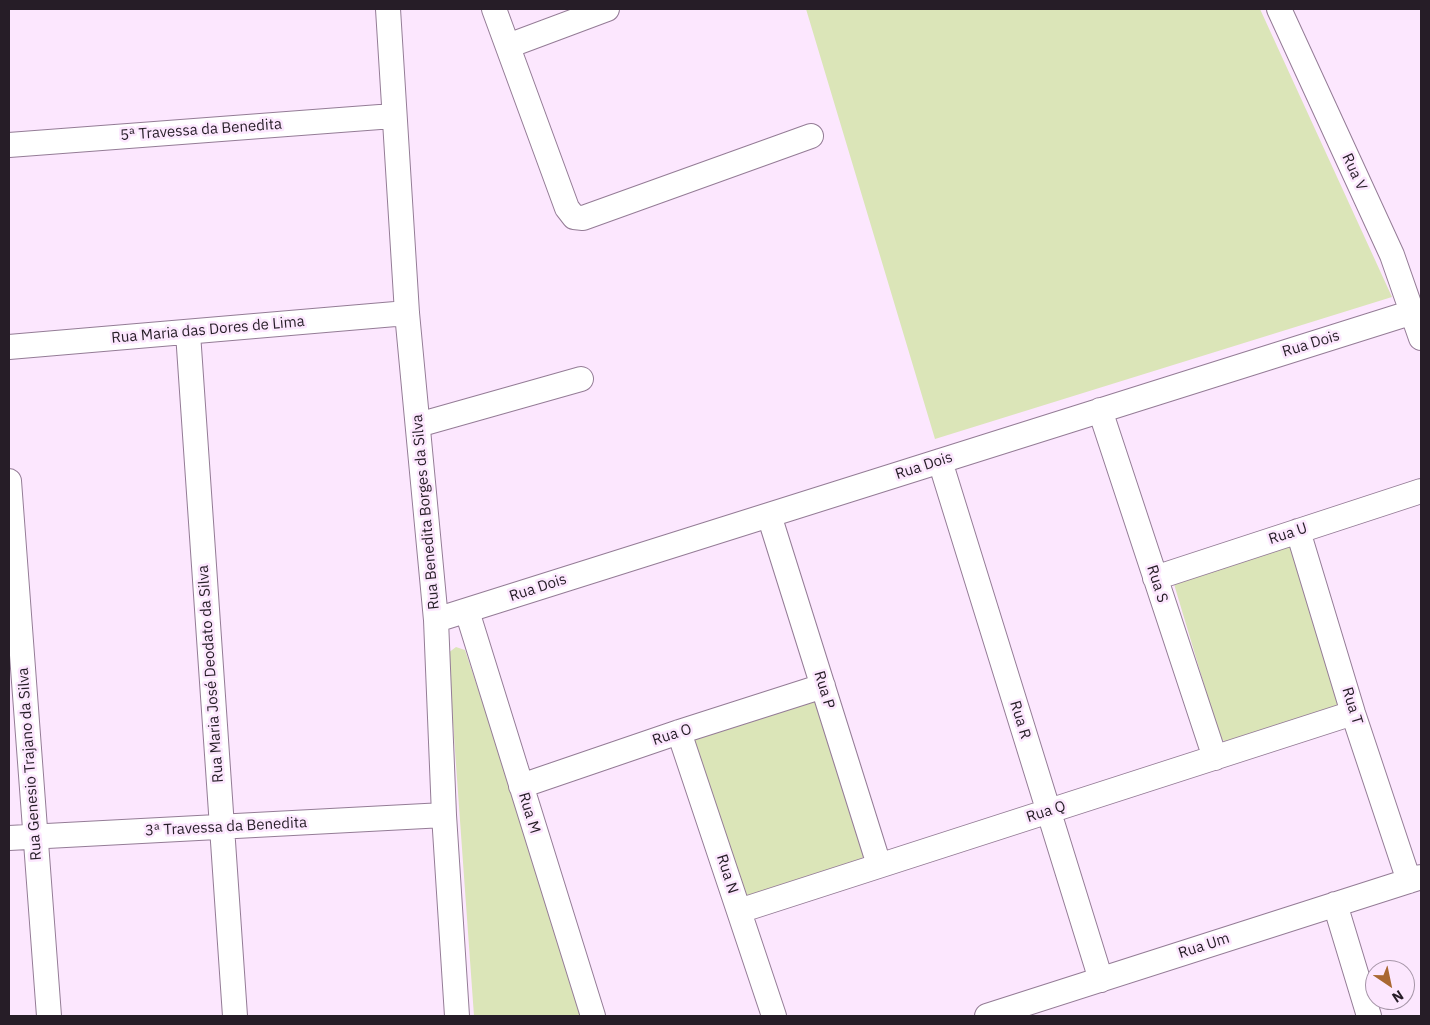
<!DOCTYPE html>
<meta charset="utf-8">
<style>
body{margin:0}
#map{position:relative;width:1430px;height:1025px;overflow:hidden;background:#fce7fe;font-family:"IBM Plex Sans",sans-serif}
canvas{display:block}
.frame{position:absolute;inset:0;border:10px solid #261d27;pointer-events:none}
.north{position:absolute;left:1365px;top:960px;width:50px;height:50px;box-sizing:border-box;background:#fce7fe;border:1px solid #a696a8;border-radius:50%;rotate:146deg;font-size:14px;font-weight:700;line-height:20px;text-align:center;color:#261d27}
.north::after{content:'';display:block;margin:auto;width:18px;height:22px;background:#a96832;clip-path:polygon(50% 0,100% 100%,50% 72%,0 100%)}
</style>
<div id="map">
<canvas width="1430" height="1025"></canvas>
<div class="frame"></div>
<div class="north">N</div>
</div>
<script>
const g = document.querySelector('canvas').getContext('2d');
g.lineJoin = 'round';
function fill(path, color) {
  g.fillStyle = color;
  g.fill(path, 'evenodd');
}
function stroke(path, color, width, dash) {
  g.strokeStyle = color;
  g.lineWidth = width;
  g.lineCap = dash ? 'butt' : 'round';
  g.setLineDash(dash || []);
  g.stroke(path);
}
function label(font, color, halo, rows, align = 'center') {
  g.font = font + ' "IBM Plex Sans",sans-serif';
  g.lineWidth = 5;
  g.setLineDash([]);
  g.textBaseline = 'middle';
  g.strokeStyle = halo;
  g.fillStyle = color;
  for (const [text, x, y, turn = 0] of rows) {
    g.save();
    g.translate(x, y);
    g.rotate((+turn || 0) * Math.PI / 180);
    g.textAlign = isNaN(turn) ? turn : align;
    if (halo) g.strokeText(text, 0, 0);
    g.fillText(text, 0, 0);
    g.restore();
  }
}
fill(new Path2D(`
 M806 9H1260L1392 297 935 439Z
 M1289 545 1297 547 1343 702 1338 710 1228 744 1220 738 1174 584 1177 579Z
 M456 647 465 650 526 832 580 1016H474L448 653Z
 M815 696 868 851 858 863 751 897 746 895 694 739Z`), '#dbe5b8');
const minor = new Path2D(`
 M388 9 407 313 436 620 444 815 457 1016
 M494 9 567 208 574 217 583 218 811 136
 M1279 9 1392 255 1421 338
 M508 46 607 9
 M9 145 393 116
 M188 333 235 1016
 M9 347 407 313
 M1100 410 1215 758
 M418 425 581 379
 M940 461 1101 980
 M9 481 49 1016
 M769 515 879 865
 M1298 531 1353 713 1409 881
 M1155 578 1421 491
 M467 611 593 1016
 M436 620 1413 312
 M679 732 774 1016
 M521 786 679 732 823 686
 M9 838 444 815
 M1335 904 1369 1016
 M739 911 1353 713
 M987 1016 1421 877`);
stroke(minor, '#947c96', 26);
stroke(minor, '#fff', 24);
label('15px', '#261d27', '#fce7fe', [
 ["5ª Travessa da Benedita",201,130,-4],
 ["Rua V",1354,172,65],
 ["Rua Maria das Dores de Lima",208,330,-5],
 ["Rua Dois",1311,344,-17],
 ["Rua Dois",924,466,-18],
 ["Rua Benedita Borges da Silva",426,512,-95],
 ["Rua U",1288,534,-18],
 ["Rua S",1157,584,72],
 ["Rua Dois",538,588,-18],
 ["Rua Maria José Deodato da Silva",211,674,-94],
 ["Rua P",824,690,73],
 ["Rua T",1352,706,73],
 ["Rua R",1020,720,73],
 ["Rua O",672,735,-18],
 ["Rua Genesio Trajano da Silva",30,764,-94],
 ["Rua Q",1046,812,-18],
 ["Rua M",529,813,73],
 ["3ª Travessa da Benedita",226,827,-3],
 ["Rua N",727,874,72],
 ["Rua Um",1204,946,-18]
]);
</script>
